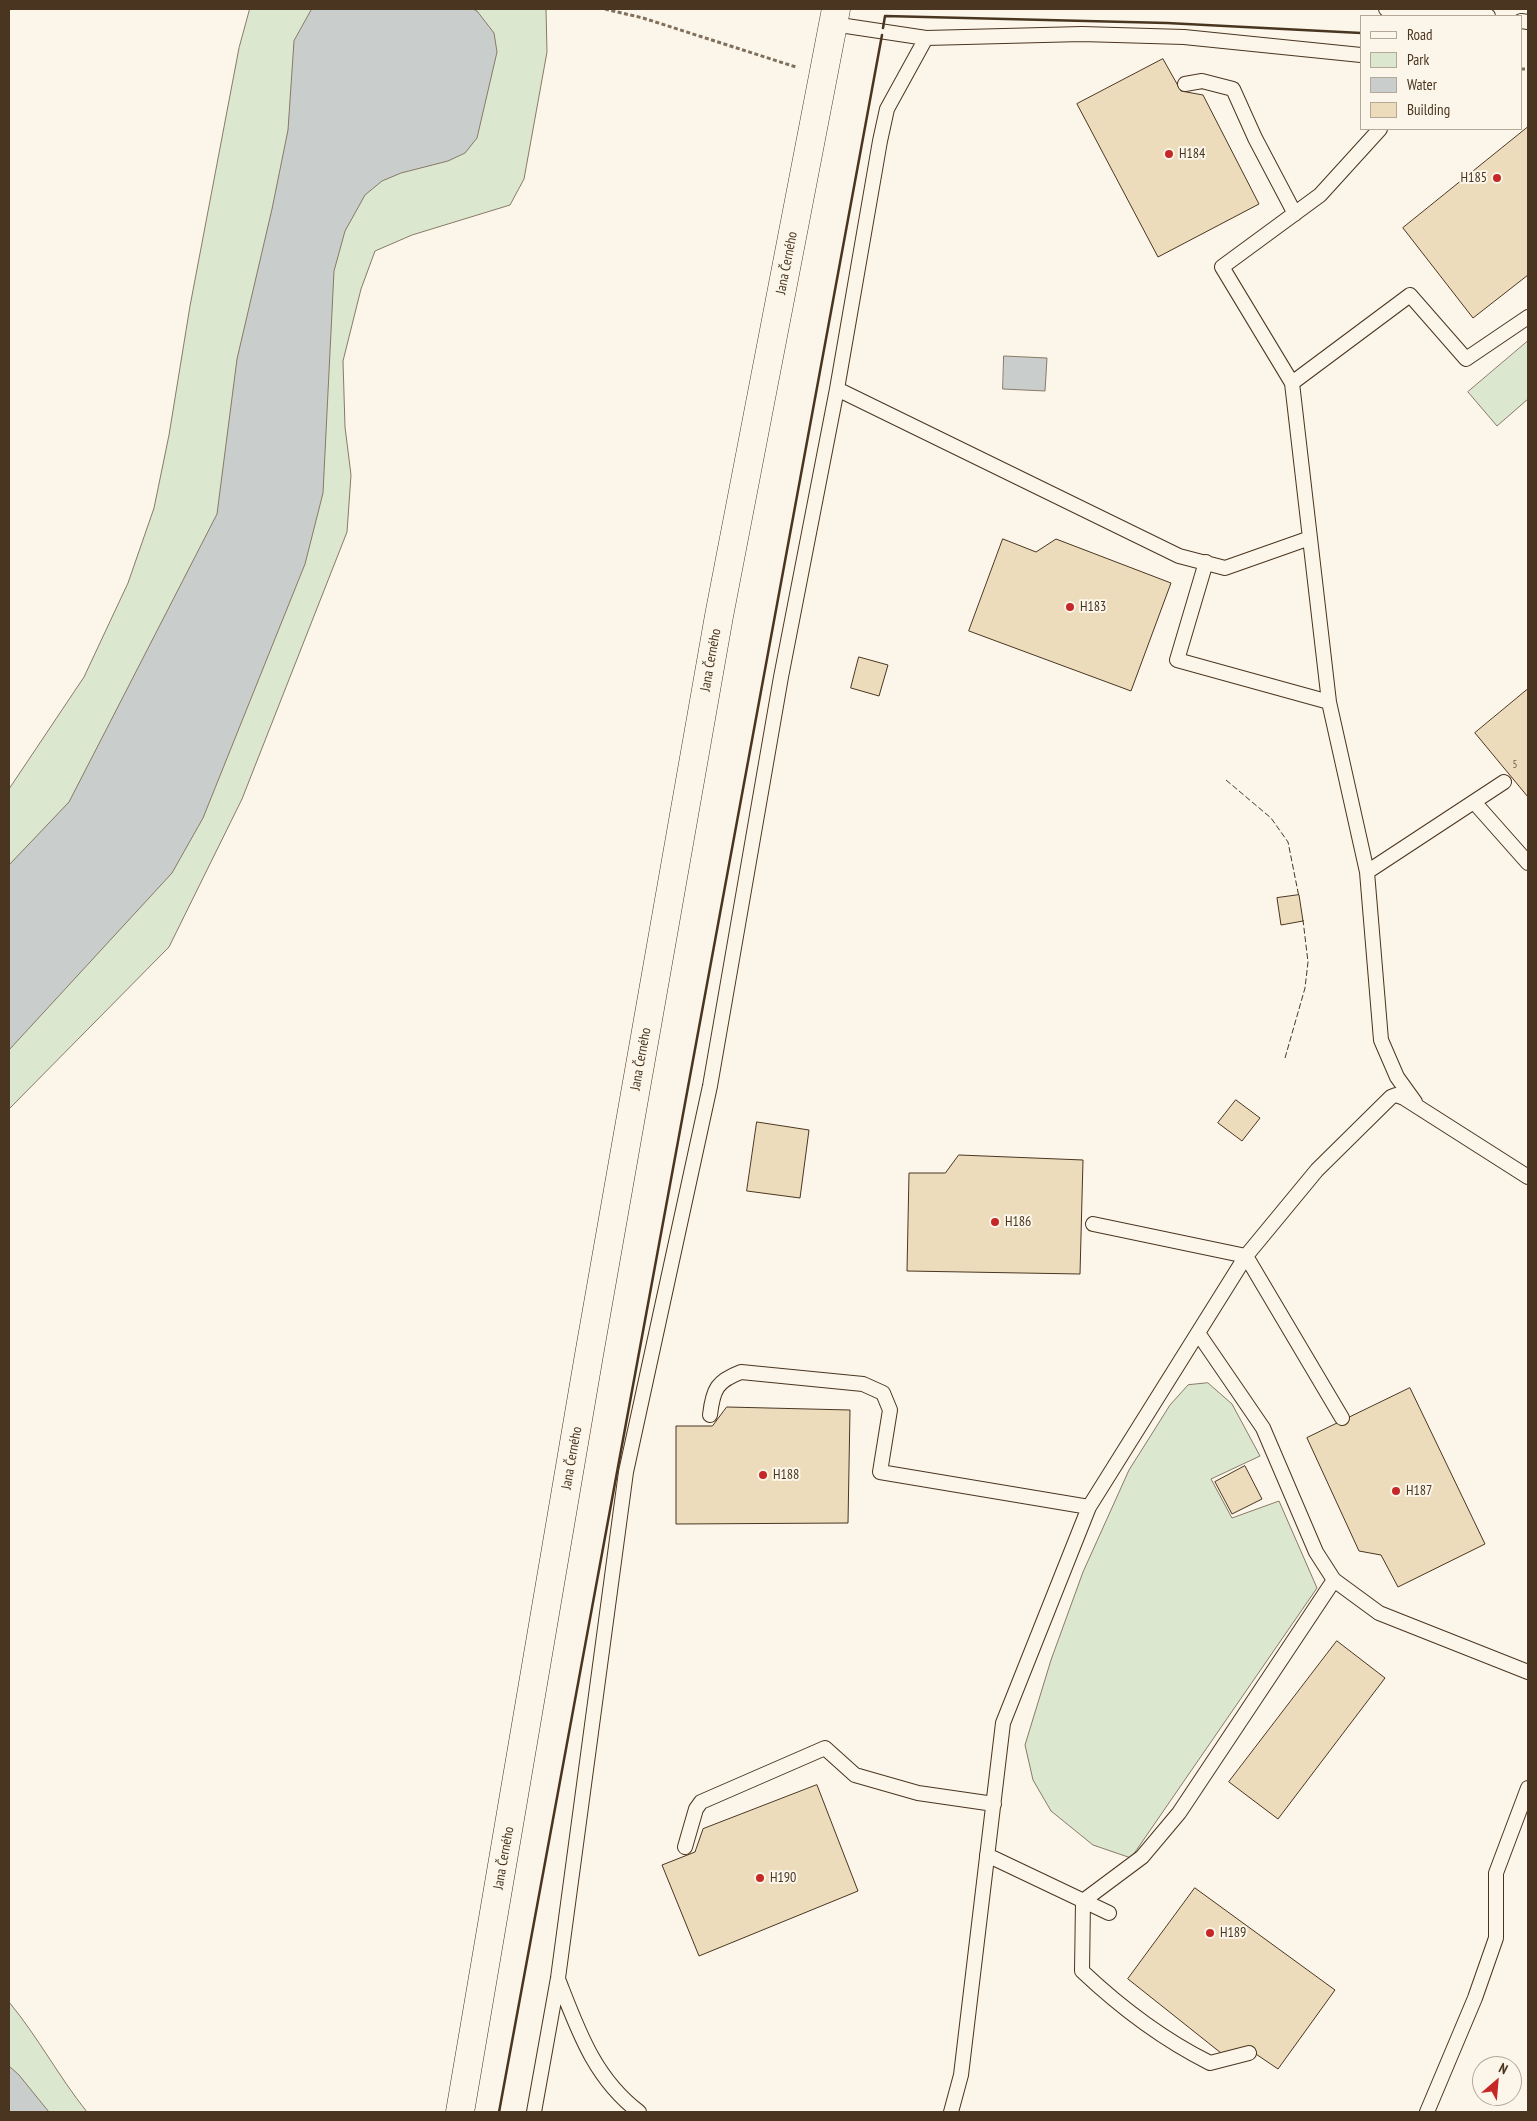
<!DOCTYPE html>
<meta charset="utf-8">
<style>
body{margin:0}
#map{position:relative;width:1537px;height:2121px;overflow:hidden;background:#fbf6e9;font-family:"PT Sans Narrow",sans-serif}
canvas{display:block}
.frame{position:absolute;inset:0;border:10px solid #4a3520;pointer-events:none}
.legend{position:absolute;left:1360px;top:15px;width:162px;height:115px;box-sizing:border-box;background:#fbf6e9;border:1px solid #b4a999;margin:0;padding:6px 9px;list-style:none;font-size:15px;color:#4a3520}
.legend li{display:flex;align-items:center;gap:10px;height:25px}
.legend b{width:25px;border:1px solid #b4a999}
.north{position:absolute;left:1472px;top:2056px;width:50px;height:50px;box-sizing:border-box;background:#fbf6e9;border:1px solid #b4a999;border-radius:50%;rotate:27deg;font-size:14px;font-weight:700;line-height:20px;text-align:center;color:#4a3520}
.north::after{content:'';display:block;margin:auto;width:18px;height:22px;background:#c62828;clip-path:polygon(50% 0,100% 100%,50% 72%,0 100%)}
</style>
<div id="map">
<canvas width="1537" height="2121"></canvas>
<div class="frame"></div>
<ul class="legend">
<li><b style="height:6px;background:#fbf6e9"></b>Road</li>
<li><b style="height:14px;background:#dce7d0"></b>Park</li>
<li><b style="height:14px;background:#c9cecd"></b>Water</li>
<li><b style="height:14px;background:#ecdcbc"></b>Building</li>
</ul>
<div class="north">N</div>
</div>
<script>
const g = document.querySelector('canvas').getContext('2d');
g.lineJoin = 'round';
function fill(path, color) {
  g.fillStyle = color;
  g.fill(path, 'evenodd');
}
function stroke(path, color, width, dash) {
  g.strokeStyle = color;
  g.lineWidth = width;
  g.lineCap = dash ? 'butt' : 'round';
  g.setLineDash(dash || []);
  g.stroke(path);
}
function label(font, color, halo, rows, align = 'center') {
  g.font = font + ' "PT Sans Narrow",sans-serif';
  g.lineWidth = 4;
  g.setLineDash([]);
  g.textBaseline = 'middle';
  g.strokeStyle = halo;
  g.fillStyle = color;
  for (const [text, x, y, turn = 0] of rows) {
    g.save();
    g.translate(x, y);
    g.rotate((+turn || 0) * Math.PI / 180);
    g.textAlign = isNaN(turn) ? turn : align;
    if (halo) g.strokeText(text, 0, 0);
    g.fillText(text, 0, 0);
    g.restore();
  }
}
const green = new Path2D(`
 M250 9H546L547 52 524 179 510 205 412 235 375 251 361 289 343 361 345 427 351 475 347 532 242 799 169 947 9 1109V789L84 677 128 583 154 508 169 435 190 306 239 48Z
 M1528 341V399L1497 426 1468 392Z
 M1208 1383 1232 1404 1260 1456 1211 1479 1232 1518 1279 1501 1317 1588 1131 1858 1093 1845 1051 1811 1033 1780 1025 1745 1051 1660 1083 1572 1129 1470 1170 1405 1188 1385Z
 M9 2002C38 2037 59 2077 87 2112H9Z`);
fill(green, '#dce7d0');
stroke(green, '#887966', 1);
const water = new Path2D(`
 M312 9H473L477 11 494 33 497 52 477 138 465 153 448 161 401 173 382 181 365 195 345 231 334 271 323 493 305 564 203 818 172 873 9 1050V865L69 802 217 514 237 359 272 209 288 130 294 41Z
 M1004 356 1047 358 1045 391 1003 389Z
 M9 2066 19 2075 49 2112H9Z`);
fill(water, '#c9cecd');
stroke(water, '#887966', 1);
const building = new Path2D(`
 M1163 59 1181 91 1203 95 1259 204 1158 257 1077 104Z
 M1528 127V275L1473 318 1403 228Z
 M1003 539 1036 552 1056 539 1171 583 1131 691 969 631Z
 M859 657 888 665 879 696 851 688Z
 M1528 689V797L1475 733Z
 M1299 895 1303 921 1281 925 1277 898Z
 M1236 1100 1260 1118 1242 1141 1218 1123Z
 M757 1122 809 1130 800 1198 747 1191Z
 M959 1155 1083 1160 1080 1274 907 1271 909 1173H945Z
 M1410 1388 1485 1544 1398 1587 1381 1555 1359 1551 1307 1438Z
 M727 1407 850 1410 848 1523 676 1524V1426H712Z
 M1245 1466 1262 1499 1232 1514 1215 1482Z
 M1337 1641 1385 1678 1278 1819 1229 1782Z
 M817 1785 858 1891 699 1956 662 1865 695 1852 703 1829Z
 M1195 1888 1335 1990 1278 2069 1247 2048 1221 2053 1128 1979Z`);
fill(building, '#ecdcbc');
stroke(building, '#4a3520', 1);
const lane = new Path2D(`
 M1386 9 1455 12 1453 16
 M1455 12 1488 16
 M1521 21 1528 22
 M833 24 926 38
 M1185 84 1202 81 1233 89 1255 138 1295 214
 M1380 129 1320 195 1222 267 1292 383 1329 702 1367 872 1381 1040 1397 1077 1415 1102
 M1292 383 1410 295 1466 359 1528 317
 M837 389 1179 556 1225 568 1310 538
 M1206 562 1177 660 1329 702
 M1474 802 1528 863
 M1367 872 1504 782
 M1093 1224 1246 1256 1342 1418
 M1198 1333 1263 1428 1316 1552 1334 1580 1379 1613 1528 1672
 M710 1415C713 1389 717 1381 741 1372L863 1384 883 1393 890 1410 880 1472 1089 1507
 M685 1847 696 1809 701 1802 825 1748 855 1775 918 1793 994 1804
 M987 1855 1109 1913
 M558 1979C578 2030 594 2078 639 2112
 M1249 2053 1210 2063C1164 2040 1119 2006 1082 1971L1083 1901 1142 1857 1179 1813 1334 1580
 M534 2112 558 1978 626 1472 710 1086 781 677 837 389 880 141 887 109 926 38 1082 34 1184 37 1361 55
 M951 2112 961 2075 1003 1723 1089 1507 1246 1256 1317 1170 1391 1097 1396 1095 1404 1098 1528 1177
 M1427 2112 1475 1998 1496 1938V1873L1528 1788`);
const secondary = new Path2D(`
 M460 2112 589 1355 719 616 836 9`);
stroke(lane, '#4a3520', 16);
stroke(secondary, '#4a3520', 29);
stroke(new Path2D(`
 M605 9 643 18 796 67
 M1521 69H1528`), '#7f6f5c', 3, [4, 2.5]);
stroke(lane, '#fbf6e9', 14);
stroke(secondary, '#fbf6e9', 28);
stroke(new Path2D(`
 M1226 780 1271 818 1288 842 1299 897
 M1285 1058 1305 988 1308 962 1303 920`), '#4a3520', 1, [6, 2.5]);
stroke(new Path2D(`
 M883 28 885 16 1167 23 1361 33
 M499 2112 882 35`), '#4a3520', 2.5);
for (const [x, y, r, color] of [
 [1169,154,5,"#c62828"],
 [1497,178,5,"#c62828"],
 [1070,607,5,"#c62828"],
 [995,1222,5,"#c62828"],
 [763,1475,5,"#c62828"],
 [1396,1491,5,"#c62828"],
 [760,1878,5,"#c62828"],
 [1210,1933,5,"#c62828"]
]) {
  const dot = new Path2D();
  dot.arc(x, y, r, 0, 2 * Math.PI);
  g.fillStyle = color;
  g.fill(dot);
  stroke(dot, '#fbf6e9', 2);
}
label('11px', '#725f47', null, [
 ["5",1515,765]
]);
label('14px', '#4a3520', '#fbf6e9', [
 ["H184",1179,154],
 ["H185",1487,178,"right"],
 ["H183",1080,607],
 ["H186",1005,1222],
 ["H188",773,1475],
 ["H187",1406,1491],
 ["H190",770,1878],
 ["H189",1220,1933]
], 'left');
label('14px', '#4a3520', '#fbf6e9', [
 ["Jana Černého",787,263,-79],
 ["Jana Černého",711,660,-80],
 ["Jana Černého",641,1059,-80],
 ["Jana Černého",572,1458,-80],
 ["Jana Černého",504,1858,-80]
]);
</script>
